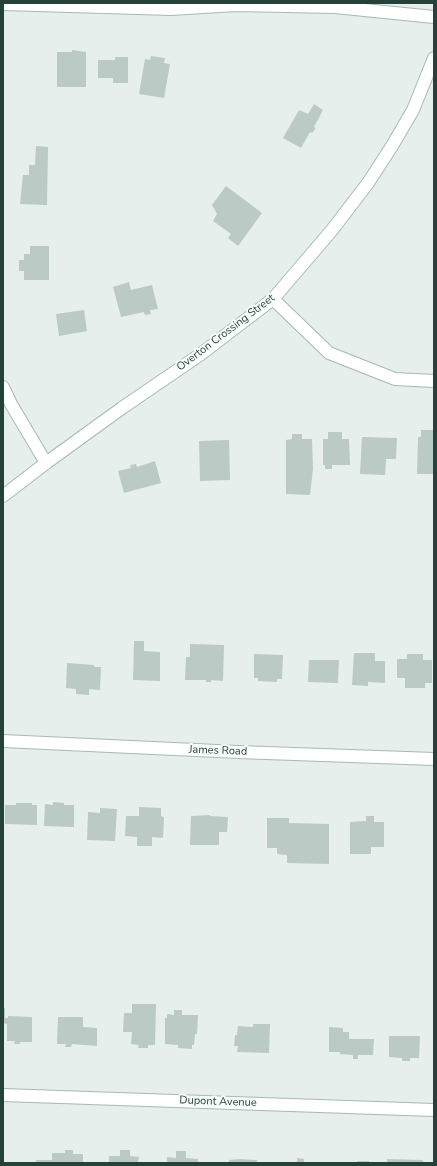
<!DOCTYPE html>
<style>
body{margin:0}
#map{position:relative;width:437px;height:1166px;overflow:hidden;background:#e6efeb;font-family:"Nunito Sans",sans-serif}
canvas{display:block}
.frame{position:absolute;inset:0;border:4px solid #24423a;pointer-events:none}
</style>
<div id="map">
<canvas width="437" height="1166"></canvas>
<div class="frame"></div>
</div>
<script>
const g = document.querySelector('canvas').getContext('2d');
g.lineJoin = 'round';
function fill(path, color) {
  g.fillStyle = color;
  g.fill(path, 'evenodd');
}
function stroke(path, color, width, dash) {
  g.strokeStyle = color;
  g.lineWidth = width;
  g.lineCap = dash ? 'butt' : 'round';
  g.setLineDash(dash || []);
  g.stroke(path);
}
function label(font, color, halo, rows, align = 'center') {
  g.font = font + ' "Nunito Sans",sans-serif';
  g.lineWidth = 4;
  g.setLineDash([]);
  g.textBaseline = 'middle';
  g.strokeStyle = halo;
  g.fillStyle = color;
  for (const [text, x, y, turn = 0] of rows) {
    g.save();
    g.translate(x, y);
    g.rotate((+turn || 0) * Math.PI / 180);
    g.textAlign = isNaN(turn) ? turn : align;
    if (halo) g.strokeText(text, 0, 0);
    g.fillText(text, 0, 0);
    g.restore();
  }
}
fill(new Path2D(`
 M72 50 86 52V87H57V52H72Z
 M151 56 165 58 164 63 170 64 164 98 139 94 145 59 150 60Z
 M115 57H128V83H113V78H98V60H115Z
 M314 104 323 110 314 127 316 128 312 133 310 132 301 148 283 138 299 110 308 114Z
 M36 146 48 147 47 205 20 204 23 175H29V165H35Z
 M226 186 262 213 238 246 228 238 231 234 213 221 217 214 212 205Z
 M30 246H49V280H24V271H19V260H24V254H30Z
 M129 282 131 290 152 285 158 309 150 310 151 314 145 315 144 312 121 317 113 287Z
 M84 310 87 331 59 336 56 314Z
 M421 430H434L433 474H417L418 437H421Z
 M328 432H342V439H349L350 465H332V469H325V465H323V439H328Z
 M292 434H302V439H312L313 469 310 495 286 494V440L292 439Z
 M362 437 397 438 396 459H386L385 475 360 474Z
 M229 440 230 480 200 481 199 441Z
 M155 461 161 483 124 493 118 471 131 468 130 465 136 464 137 467Z
 M134 641H144V651L160 652V681L133 680Z
 M190 644 224 645 223 681 211 680V682H206V680H185L186 657H190Z
 M354 653H375V661H385V683L368 682V686L352 685Z
 M254 654 283 655 282 679H277V682L258 681V678H254Z
 M407 654H423V660H432V683H425V688H405V678H397V659H407Z
 M309 660H339L338 683 308 682Z
 M67 663 94 665V667H101L100 690 89 689V695L76 694V689L66 688Z
 M53 802 64 803V805H74V827L44 826 45 804 53 805Z
 M16 803H32V805H37V825L5 824V805H16Z
 M139 807 161 808V816L164 817 163 838 152 837V846H137V837L125 836 126 816H139Z
 M100 808 117 809 115 841 87 840 88 812 100 813Z
 M210 815V816L228 817 227 832H219V845H190L191 816Z
 M366 816H374V822H384V847H371V854H350V822L366 821Z
 M267 818H289V823L329 824V864L287 863V855L277 854V848H267Z
 M132 1004H156L155 1045H148V1048H138L139 1045 131 1044 132 1032H123L124 1013H132Z
 M3 1008H5V1018H8V1016L32 1017V1042H20V1044H14L15 1041H7V1024L3 1023Z
 M174 1010H182V1015H198L197 1034H195L194 1045H192V1049L178 1048V1045L165 1044V1018H167V1014L174 1015Z
 M58 1017H83V1027L97 1028V1046L72 1044 71 1047H65L66 1044H57Z
 M253 1024H270L269 1053 237 1052 238 1046H234L235 1035H237L238 1026 253 1027Z
 M329 1027 343 1028V1032H349V1039H374L373 1055H358V1059H353V1055L340 1054V1052H329Z
 M389 1036H420L419 1058H410V1061H402V1058L389 1057Z
 M65 1150H73V1154H83V1163H36V1160H52V1153H65Z
 M120 1150H130V1156L139 1157 138 1163H109V1156H120Z
 M176 1151H186V1158L198 1159V1163H167V1157L176 1158Z
 M297 1158 304 1159V1163H297Z
 M239 1159 257 1160V1163H229V1160Z
 M387 1159 423 1160V1163H387Z
 M357 1161H369V1163H357Z`), '#bbcac4');
const street = new Path2D(`
 M3 4 171 9 236 5 335 7 434 17
 M273 299 329 353 395 379 434 381
 M3 387 11 404 46 463
 M3 1095 434 1110`);
const secondary = new Path2D(`
 M3 496 46 463 122 408 201 354 273 299 332 230 368 183 392 146 413 110 434 58
 M3 741 238 752 434 759`);
stroke(street, '#a8b8b2', 14);
stroke(secondary, '#a4bbb3', 14);
stroke(street, '#fff', 12);
stroke(secondary, '#fff', 12);
label('11px', '#24423a', '#f7fbf9', [
 ["Overton Crossing Street",226,333,-37],
 ["James Road",218,751,2],
 ["Dupont Avenue",218,1102,2]
]);
</script>
